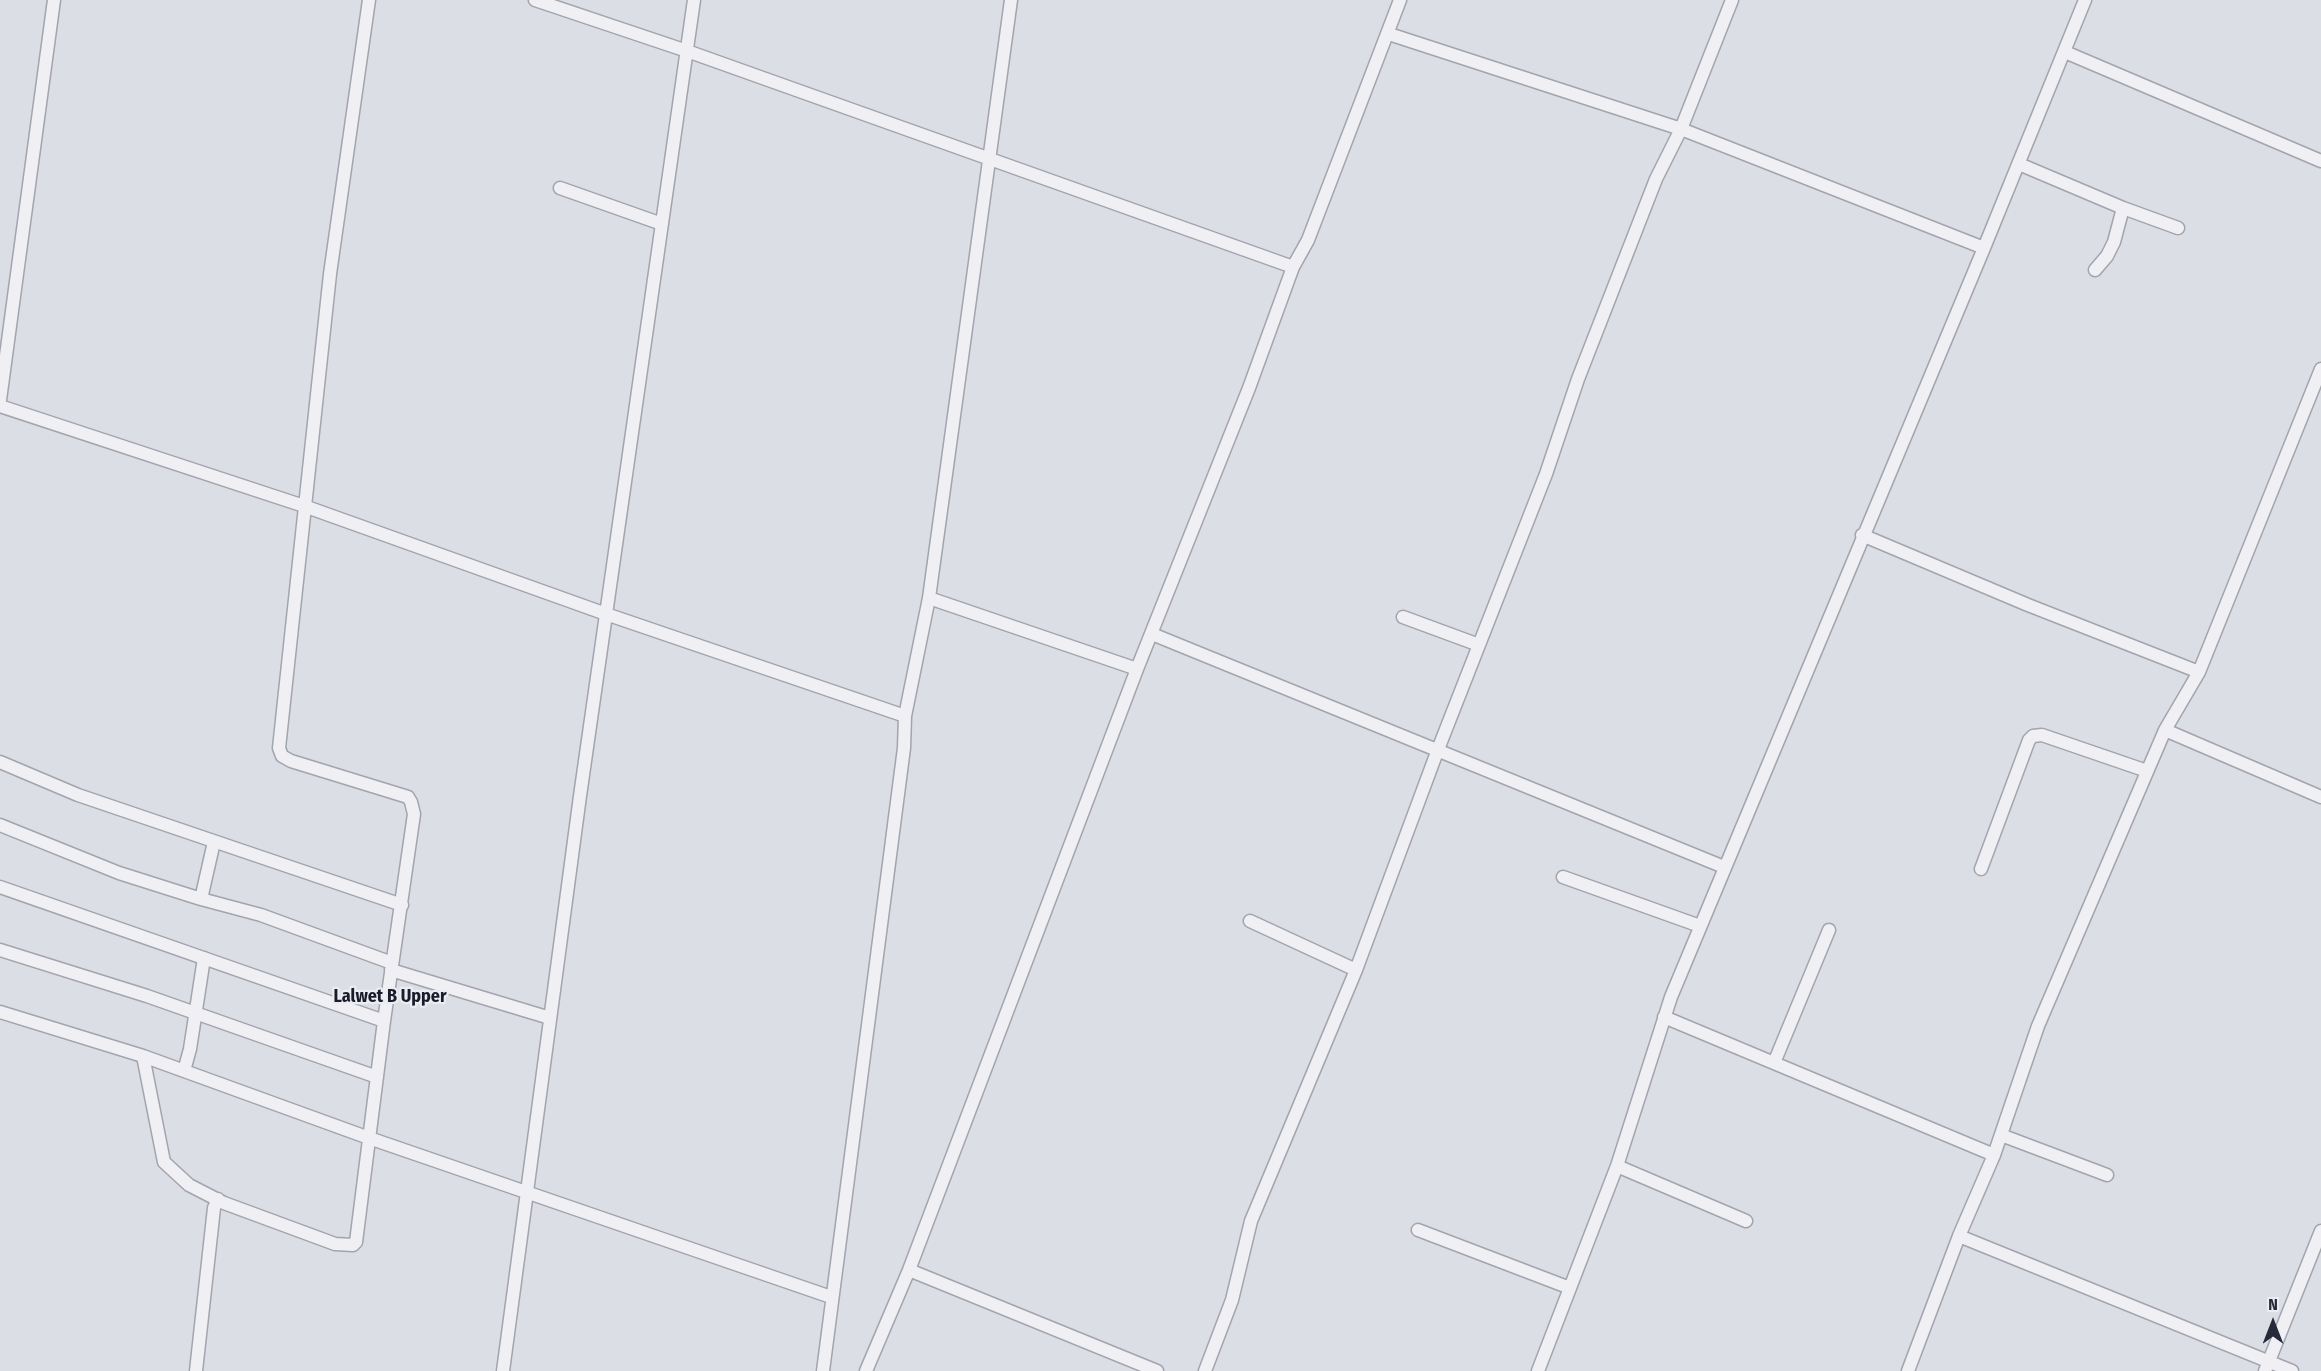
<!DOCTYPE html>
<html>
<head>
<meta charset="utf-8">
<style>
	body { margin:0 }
	#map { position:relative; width:2321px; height:1371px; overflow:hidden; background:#dcdee5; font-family:"Fira Sans Condensed",sans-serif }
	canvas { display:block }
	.north { position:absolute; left:2243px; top:1293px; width:60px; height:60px; -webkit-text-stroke:4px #ebedf3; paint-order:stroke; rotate:0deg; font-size:16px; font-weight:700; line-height:24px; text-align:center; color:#272a3a }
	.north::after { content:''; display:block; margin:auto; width:21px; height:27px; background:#272a3a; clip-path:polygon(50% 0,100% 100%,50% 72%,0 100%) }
</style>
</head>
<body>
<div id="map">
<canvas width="2321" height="1371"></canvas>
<div class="north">N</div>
</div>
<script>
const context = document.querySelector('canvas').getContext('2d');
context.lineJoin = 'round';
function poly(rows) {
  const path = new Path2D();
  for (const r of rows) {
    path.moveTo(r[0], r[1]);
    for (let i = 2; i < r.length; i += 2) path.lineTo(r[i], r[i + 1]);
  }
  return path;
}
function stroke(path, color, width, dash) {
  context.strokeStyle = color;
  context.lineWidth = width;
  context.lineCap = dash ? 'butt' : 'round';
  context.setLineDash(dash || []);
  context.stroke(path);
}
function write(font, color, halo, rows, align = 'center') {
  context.font = font + ' "Fira Sans Condensed",sans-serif';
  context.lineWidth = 4.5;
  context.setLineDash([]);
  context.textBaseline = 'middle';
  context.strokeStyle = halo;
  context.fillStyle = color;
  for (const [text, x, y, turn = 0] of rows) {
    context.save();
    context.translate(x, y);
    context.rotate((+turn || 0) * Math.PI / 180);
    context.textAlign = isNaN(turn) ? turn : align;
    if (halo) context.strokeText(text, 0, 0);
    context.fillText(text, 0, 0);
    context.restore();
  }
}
const minor = poly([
	[535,0,687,51,1293,267],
	[1389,34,1681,129,1984,248],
	[2065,52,2321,161],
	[2019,164,2123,208,2178,228],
	[560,188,662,224],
	[2095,270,2107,256,2114,242,2123,208],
	[0,400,54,0],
	[0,406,304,506,606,614,905,716],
	[1862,535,2028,605,2199,672],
	[929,598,1137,669],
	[1403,617,1479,645],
	[1152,634,1724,867],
	[2165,730,2321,797],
	[0,762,78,795,402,905],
	[0,825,119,873,201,899,261,915,392,963],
	[1981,869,2029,740,2033,736,2042,735,2147,771],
	[1563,877,1700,926],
	[0,887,384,1021],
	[201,899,214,842],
	[1250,921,1356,970],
	[0,950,147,996,377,1077],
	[391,970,550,1018],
	[0,1012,143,1056,369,1138,831,1297],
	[1664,1017,1994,1155],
	[143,1056,164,1162,189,1185,224,1203,335,1244,353,1245,356,1242,384,1021,414,814,411,802,408,797,291,761,282,756,279,748,330,274,369,0],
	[1774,1063,1829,930],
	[184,1071,190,1049,204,958],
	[2001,1135,2107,1175],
	[1617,1166,1746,1221],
	[1418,1230,1570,1288],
	[1959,1236,2292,1371],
	[909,1270,1157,1371],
	[196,1371,214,1208,218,1199],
	[503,1371,580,796,694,0],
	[823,1371,904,748,905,716,929,598,1011,0],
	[866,1371,909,1270,1137,669,1249,388,1293,267,1308,240,1400,0],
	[1205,1371,1232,1300,1251,1221,1356,970,1437,752,1546,474,1578,379,1656,179,1681,129,1732,0],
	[1538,1371,1617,1166,1671,997,1984,248,2085,0],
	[1908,1371,1959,1236,1994,1155,2038,1026,2165,730,2199,672,2321,369],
	[2265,1371,2321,1231]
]);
stroke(minor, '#a2a4ae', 15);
stroke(minor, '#efeff4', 12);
write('bold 18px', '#1a1c2b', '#ebedf3', [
	["Lalwet B Upper",390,997]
]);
</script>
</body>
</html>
